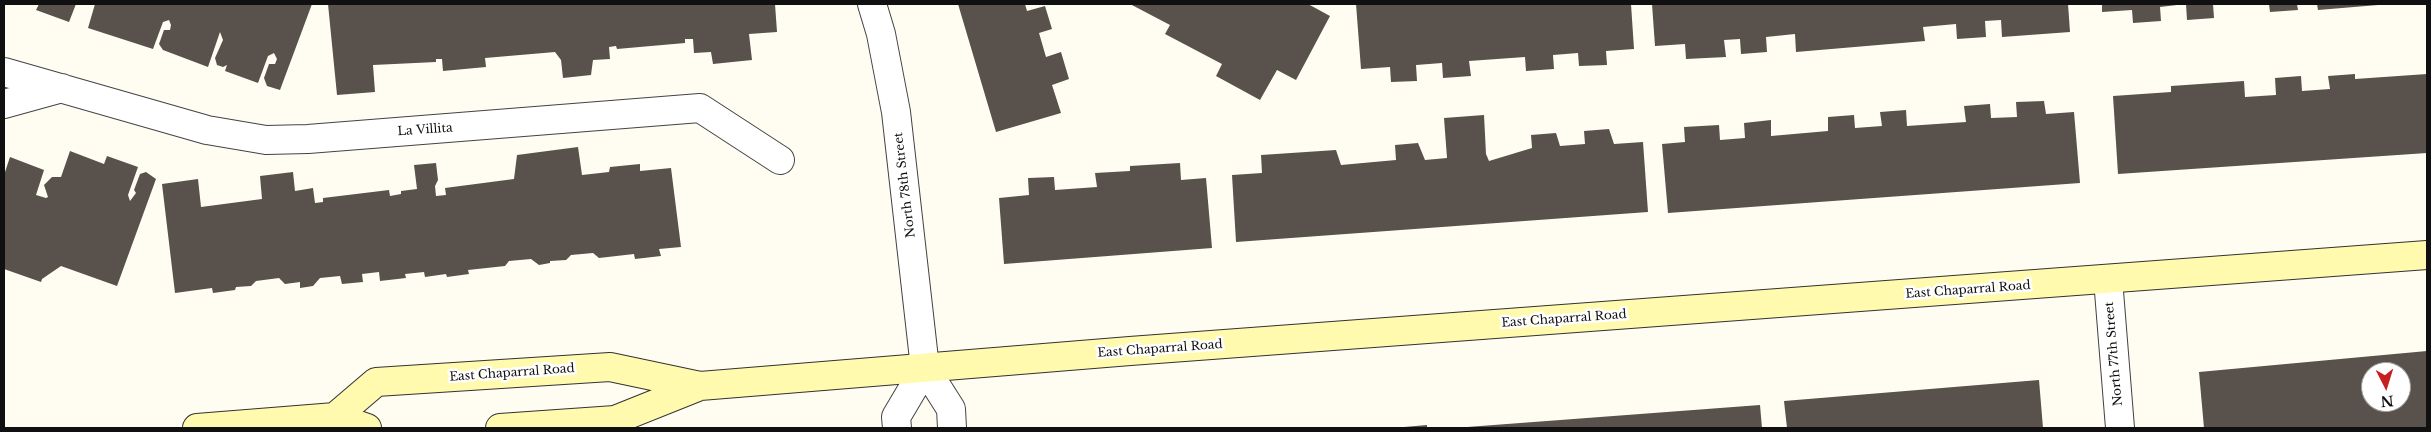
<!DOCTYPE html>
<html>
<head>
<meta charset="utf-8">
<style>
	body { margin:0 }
	#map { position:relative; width:2431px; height:432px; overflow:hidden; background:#fffdf2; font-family:"Libre Baskerville",serif }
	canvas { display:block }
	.frame { position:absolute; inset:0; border:5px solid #101010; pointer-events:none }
	.north { position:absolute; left:2361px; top:362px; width:50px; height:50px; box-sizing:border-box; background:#fff; border:1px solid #9f9f9f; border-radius:50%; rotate:175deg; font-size:14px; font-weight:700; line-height:20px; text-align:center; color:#101010 }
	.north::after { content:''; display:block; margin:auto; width:18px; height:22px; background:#c72020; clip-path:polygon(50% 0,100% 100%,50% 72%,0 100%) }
</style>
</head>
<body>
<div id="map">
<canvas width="2431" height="432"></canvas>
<div class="frame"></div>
<div class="north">N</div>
</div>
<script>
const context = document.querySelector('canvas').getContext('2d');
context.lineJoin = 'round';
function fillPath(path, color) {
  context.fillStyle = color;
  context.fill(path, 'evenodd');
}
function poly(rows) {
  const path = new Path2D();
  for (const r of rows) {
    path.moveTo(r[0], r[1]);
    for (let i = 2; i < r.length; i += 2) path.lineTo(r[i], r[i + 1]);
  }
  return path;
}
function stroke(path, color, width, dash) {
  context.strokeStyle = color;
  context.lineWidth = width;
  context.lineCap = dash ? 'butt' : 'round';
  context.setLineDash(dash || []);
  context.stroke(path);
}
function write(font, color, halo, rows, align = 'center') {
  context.font = font + ' "Libre Baskerville",serif';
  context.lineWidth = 5;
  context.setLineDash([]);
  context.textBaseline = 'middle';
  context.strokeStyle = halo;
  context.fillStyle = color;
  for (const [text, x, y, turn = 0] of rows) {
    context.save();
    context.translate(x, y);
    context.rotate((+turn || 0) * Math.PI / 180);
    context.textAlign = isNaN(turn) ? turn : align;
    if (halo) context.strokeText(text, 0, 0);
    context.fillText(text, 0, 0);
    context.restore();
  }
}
fillPath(poly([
	[39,4,76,4,69,22,36,10],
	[95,4,312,4,280,90,267,86,264,78,269,64,275,64,277,59,274,53,268,56,258,83,225,71,227,65,223,67,217,65,215,58,223,40,220,32,208,67,163,50,159,44,164,30,170,30,171,25,169,20,163,22,153,49,88,28],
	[328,4,775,4,777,32,749,34,752,60,713,64,711,52,694,53,693,39,685,39,685,43,617,49,616,46,609,47,610,59,593,60,591,75,563,78,561,60,555,52,485,58,486,67,443,71,442,59,436,59,436,62,373,65,375,92,337,95],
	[958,4,1025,4,1027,11,1045,6,1052,29,1039,33,1046,57,1061,52,1069,79,1052,85,1061,113,996,132],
	[1130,4,1308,4,1330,16,1296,80,1277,70,1260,100,1216,76,1222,64,1165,34,1170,25],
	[1356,4,1631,4,1634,49,1606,51,1607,65,1579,66,1578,53,1553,55,1554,69,1526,71,1525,57,1469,61,1471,76,1443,78,1442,63,1416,65,1417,81,1391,82,1390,67,1361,69],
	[1652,4,2068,4,2070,32,2002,37,2001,20,1985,21,1986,37,1957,39,1956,24,1923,27,1925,41,1796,52,1795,34,1766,37,1767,52,1741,54,1740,39,1724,40,1726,57,1686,59,1685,44,1655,46],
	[2102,4,2177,4,2177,5,2160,7,2161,21,2133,23,2132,10,2102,12],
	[2186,4,2213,4,2214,18,2187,20],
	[2269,4,2297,4,2298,10,2270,12],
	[2317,4,2378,4,2378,5,2318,10],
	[2355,74,2355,79,2427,74,2427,153,2118,174,2113,96,2171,92,2171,86,2244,81,2245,97,2276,95,2275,78,2301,76,2302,91,2330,89,2328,76],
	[2044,101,2046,114,2074,112,2080,183,1668,213,1662,144,1685,142,1684,127,1719,125,1720,140,1745,138,1744,123,1771,120,1771,136,1828,131,1828,117,1854,115,1855,128,1882,126,1880,112,1906,110,1907,126,1966,122,1964,106,1990,104,1991,118,2017,117,2016,102],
	[1484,115,1486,154,1489,161,1532,148,1531,135,1556,133,1560,146,1585,144,1584,131,1609,129,1614,144,1643,142,1648,212,1236,242,1232,175,1262,173,1261,155,1336,150,1341,165,1396,160,1395,145,1418,143,1425,160,1447,158,1444,118],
	[578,147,582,175,609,172,610,167,640,164,640,171,671,168,681,247,659,249,661,256,635,259,634,254,599,258,593,253,571,255,566,260,550,261,550,263,539,265,531,259,509,261,505,266,468,270,469,274,447,277,446,274,425,277,424,272,405,274,406,278,380,281,379,272,362,274,363,282,342,284,340,276,320,278,313,286,300,288,300,282,285,284,279,278,256,281,251,286,236,287,235,290,213,293,212,288,175,293,162,184,198,179,201,207,262,199,260,176,293,172,295,191,313,188,315,203,323,202,323,198,389,190,390,196,401,194,401,191,417,189,414,165,436,163,438,180,435,186,436,196,446,195,445,188,514,179,517,155],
	[70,151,104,164,107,156,138,167,128,195,130,201,136,193,134,190,140,174,146,172,156,179,117,286,61,266,42,279,41,282,4,269,4,175,10,157,44,170,36,195,46,198,48,197,44,185,52,177,61,177],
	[1180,163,1181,180,1206,178,1212,248,1004,264,999,198,1029,195,1028,178,1054,177,1055,190,1097,187,1095,173,1130,171,1130,166],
	[2427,351,2427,428,2204,428,2199,372],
	[2371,372,2401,372,2401,402,2371,402],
	[2039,380,2043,428,1787,428,1784,401],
	[1760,405,1762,428,1468,428,1467,427],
	[1427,425,1427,428,1404,428,1404,427]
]), '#59514b');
const street = poly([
	[872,4,881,34,896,112,925,368,951,409,952,428],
	[4,72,207,130,266,140,308,139,700,108,780,160],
	[4,104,62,88],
	[2108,279,2120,428],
	[897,428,896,417,925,368]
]);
const secondary = poly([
	[335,417,376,382,610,367,700,386],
	[197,428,335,417,367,428],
	[500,428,615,420,700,386,1130,351,2427,255]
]);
stroke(street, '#434343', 30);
stroke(secondary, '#323232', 30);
stroke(street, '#fff', 28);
stroke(secondary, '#fffaad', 28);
write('12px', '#101010', '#fff', [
	["La Villita",425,130,-4],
	["North 78th Street",905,185,-97],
	["East Chaparral Road",1968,290,-4],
	["East Chaparral Road",1564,319,-4],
	["East Chaparral Road",1160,349,-4],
	["North 77th Street",2114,354,-95],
	["East Chaparral Road",512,373,-4]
]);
</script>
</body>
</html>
